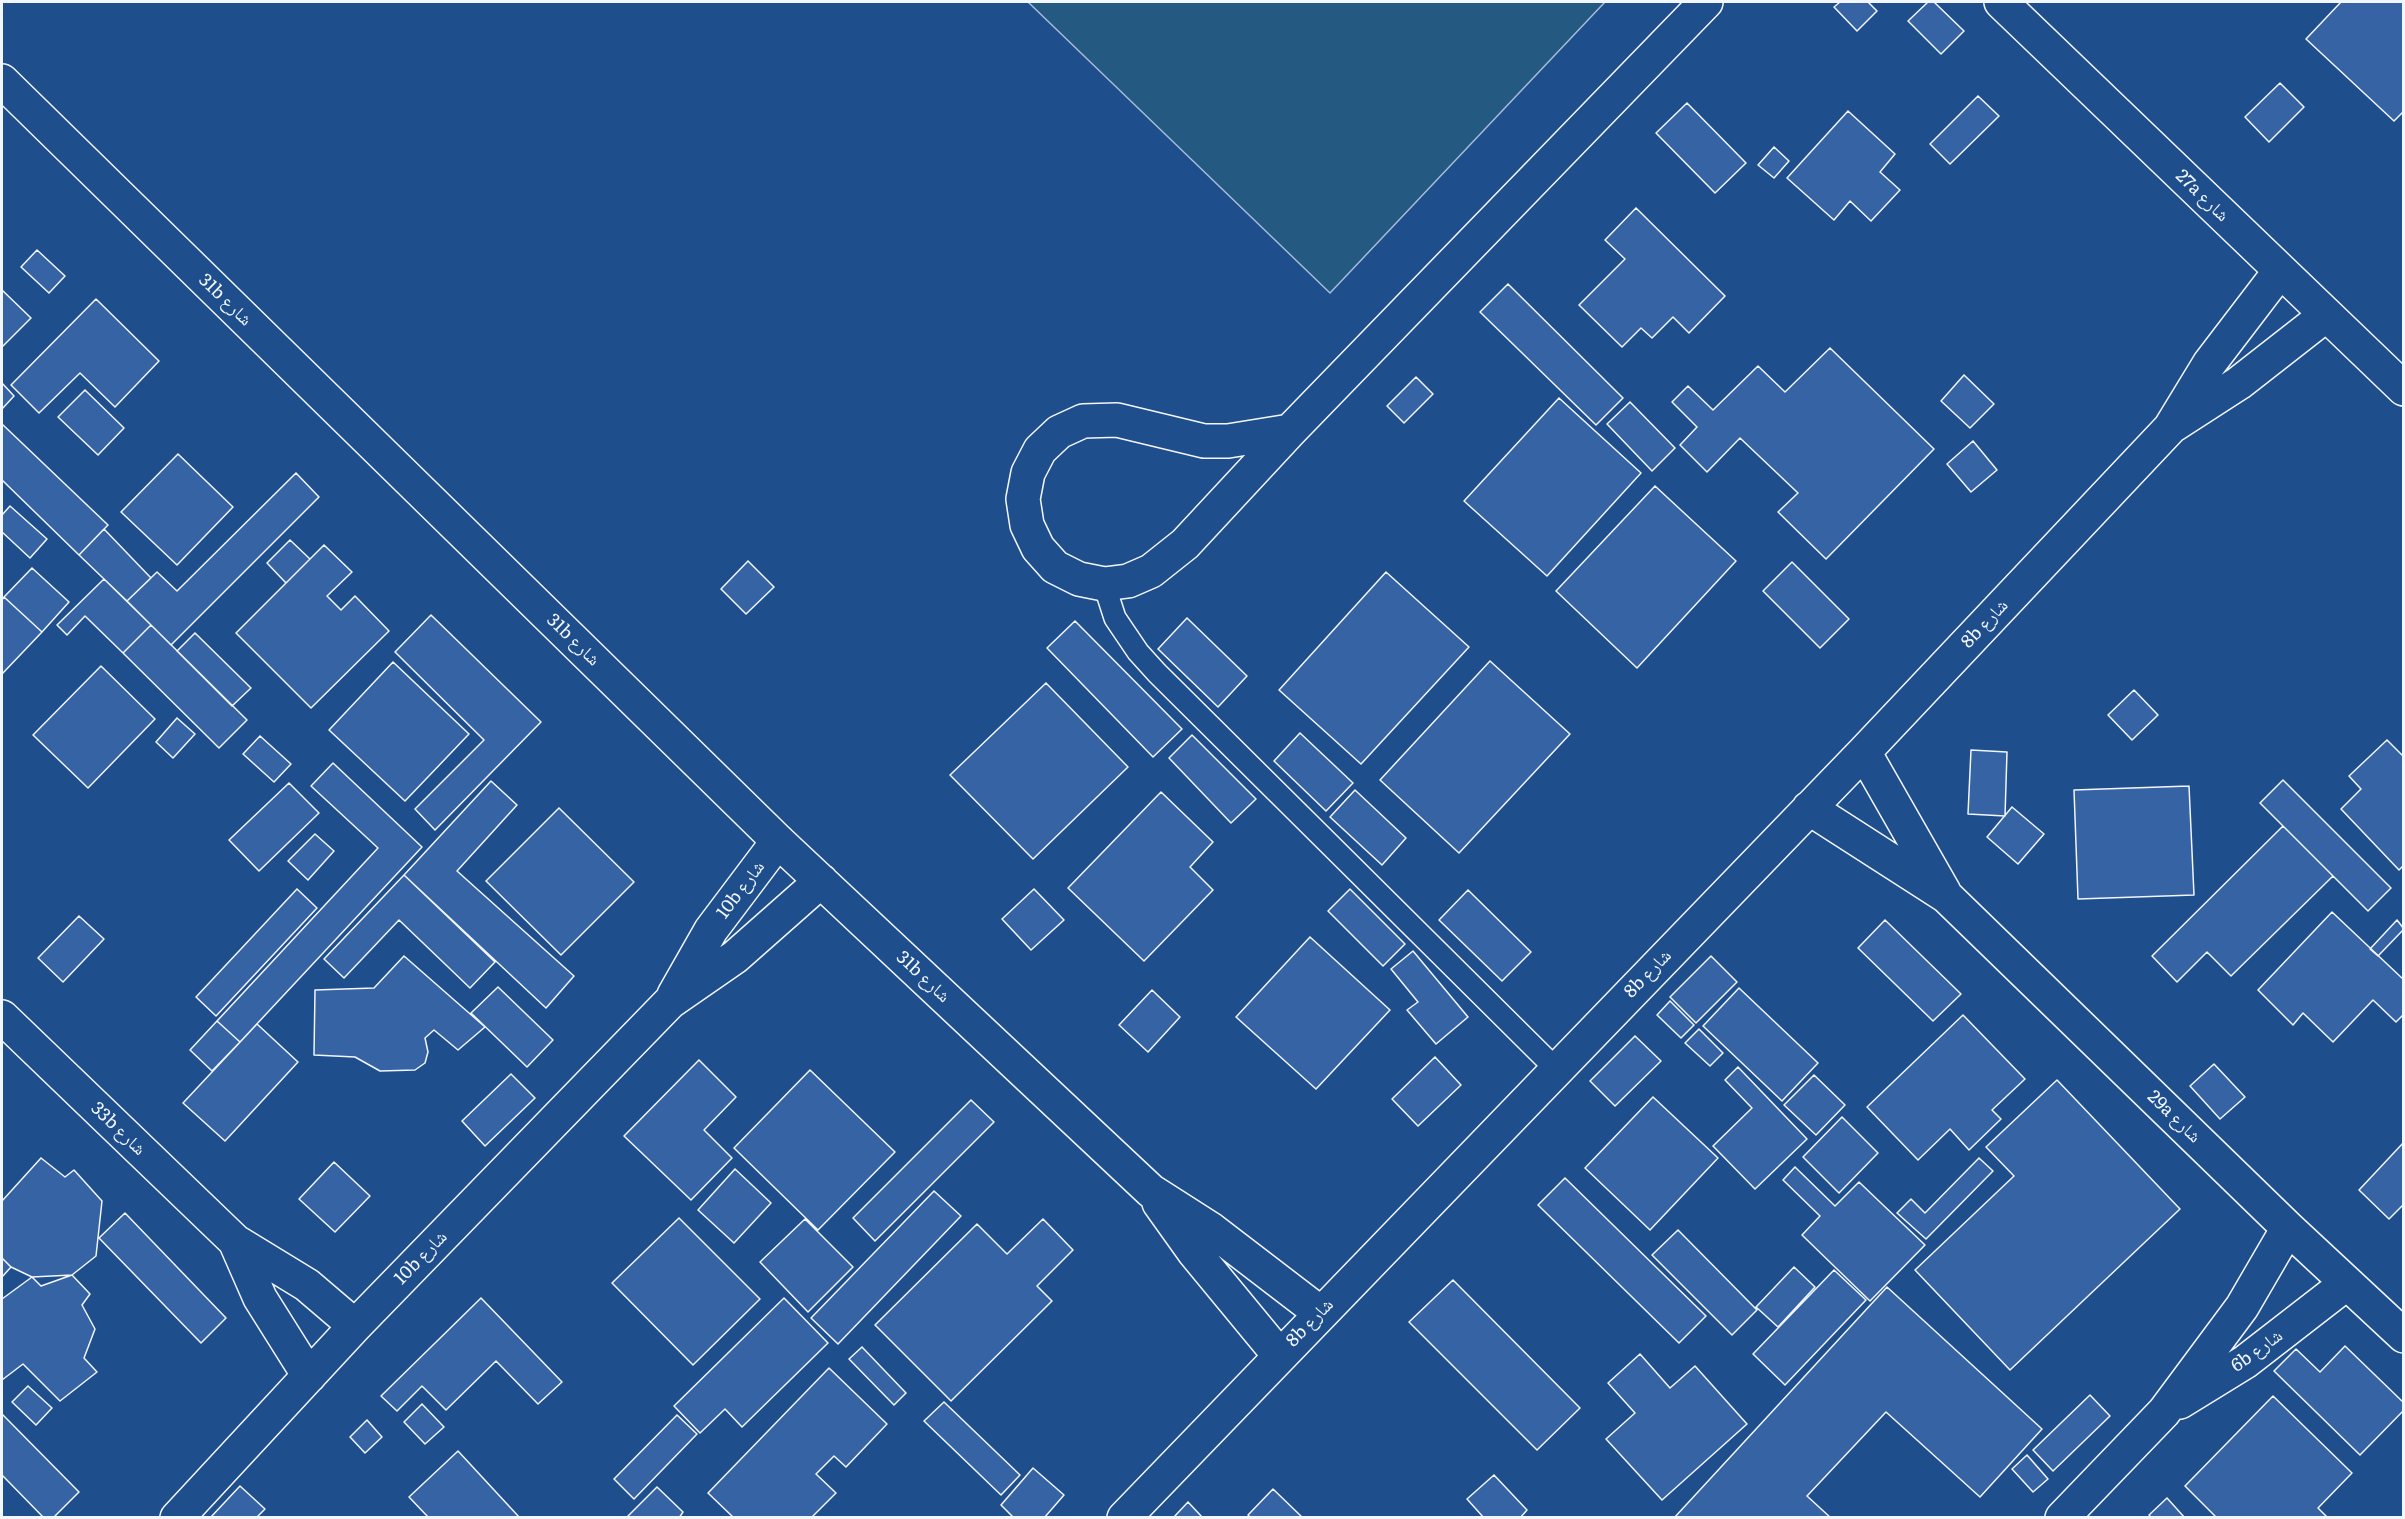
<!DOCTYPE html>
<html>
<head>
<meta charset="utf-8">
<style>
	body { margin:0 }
	#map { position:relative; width:2405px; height:1519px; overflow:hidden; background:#1f4e8c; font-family:Literata,serif }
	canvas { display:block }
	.frame { position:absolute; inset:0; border:3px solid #f2f6ff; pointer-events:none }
</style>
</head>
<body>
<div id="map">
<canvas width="2405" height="1519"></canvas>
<div class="frame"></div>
</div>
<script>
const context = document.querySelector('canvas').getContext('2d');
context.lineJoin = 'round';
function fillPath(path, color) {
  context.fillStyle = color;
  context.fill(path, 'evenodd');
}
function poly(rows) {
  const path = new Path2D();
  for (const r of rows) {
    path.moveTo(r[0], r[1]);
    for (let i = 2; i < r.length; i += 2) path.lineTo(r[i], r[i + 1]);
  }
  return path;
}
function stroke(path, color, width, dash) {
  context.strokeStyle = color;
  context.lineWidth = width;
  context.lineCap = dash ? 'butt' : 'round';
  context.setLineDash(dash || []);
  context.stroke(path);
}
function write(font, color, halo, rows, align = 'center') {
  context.font = font + ' Literata,"Noto Naskh Arabic",serif';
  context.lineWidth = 4.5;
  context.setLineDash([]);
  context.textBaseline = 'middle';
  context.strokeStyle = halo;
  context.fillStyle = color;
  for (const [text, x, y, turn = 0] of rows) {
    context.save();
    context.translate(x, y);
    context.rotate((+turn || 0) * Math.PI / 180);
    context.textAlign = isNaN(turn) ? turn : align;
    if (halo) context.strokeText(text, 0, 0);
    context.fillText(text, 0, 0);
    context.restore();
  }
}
const green = poly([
	[1028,2,1605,2,1330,293,1028,2]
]);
fillPath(green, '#245a82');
stroke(green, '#a8bbd7', 1.5);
const building = poly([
	[1840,2,1868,2,1877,11,1857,31,1834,7,1840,2],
	[1928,2,1934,2,1964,31,1941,54,1908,21,1928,2],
	[2341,2,2404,2,2404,111,2394,121,2306,39,2341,2],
	[2280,83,2304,107,2269,142,2245,117,2280,83],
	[1978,96,1999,116,1950,164,1930,144,1978,96],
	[1687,103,1746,163,1715,193,1656,133,1687,103],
	[1848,111,1895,154,1880,172,1900,190,1871,221,1850,201,1834,220,1787,178,1848,111],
	[1774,147,1789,161,1774,178,1758,165,1774,147],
	[1636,208,1725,296,1689,333,1673,317,1652,338,1641,328,1622,347,1579,305,1625,259,1605,240,1636,208],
	[37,250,65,276,49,293,21,267,37,250],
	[1508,284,1623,398,1596,425,1480,312,1508,284],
	[2,290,31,318,2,347,2,290],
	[96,299,159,361,115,407,80,373,39,413,11,385,96,299],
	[1830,348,1934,449,1826,559,1778,512,1798,493,1740,438,1707,472,1680,445,1697,427,1672,402,1688,386,1713,410,1758,366,1785,392,1830,348],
	[1964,375,1994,404,1970,428,1941,401,1964,375],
	[1416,377,1433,394,1404,423,1387,406,1416,377],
	[2,383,14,396,2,409,2,383],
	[85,390,124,428,98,455,58,417,85,390],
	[1559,398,1641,473,1547,576,1464,501,1559,398],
	[1630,402,1675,448,1652,471,1607,424,1630,402],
	[2,424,108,525,79,555,2,480,2,424],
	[1973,441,1997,470,1971,492,1947,464,1973,441],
	[178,454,233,507,177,565,121,512,178,454],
	[296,473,319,497,171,645,127,601,157,572,177,591,296,473],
	[1655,486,1736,561,1637,668,1556,591,1655,486],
	[10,506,47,539,30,558,2,532,2,515,10,506],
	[104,529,151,578,127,601,79,555,104,529],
	[290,540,310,559,286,583,267,563,290,540],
	[324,545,352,572,327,596,341,610,355,596,389,631,311,708,236,633,324,545],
	[748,561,774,587,746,614,721,589,748,561],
	[1792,562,1849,619,1820,648,1763,591,1792,562],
	[32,568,69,602,42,632,4,597,32,568],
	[1386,572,1469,647,1361,764,1279,690,1386,572],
	[104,579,151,625,123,653,85,616,67,635,57,625,104,579],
	[4,597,42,632,2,674,2,600,4,597],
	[431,615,541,722,435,830,415,809,484,740,395,652,431,615],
	[1187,618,1247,676,1218,707,1158,649,1187,618],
	[1075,621,1182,729,1153,757,1047,648,1075,621],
	[151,625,247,720,219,748,123,653,151,625],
	[195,633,251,688,232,706,177,651,195,633],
	[1490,661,1570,734,1459,853,1380,780,1490,661],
	[393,662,469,734,405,801,329,730,393,662],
	[101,666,155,719,88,788,33,735,101,666],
	[1046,683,1128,767,1033,859,950,775,1046,683],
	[2134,690,2158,715,2132,740,2108,715,2134,690],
	[177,718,195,734,173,758,156,742,177,718],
	[1300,733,1353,783,1326,811,1274,761,1300,733],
	[1192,735,1256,799,1231,823,1169,758,1192,735],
	[260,736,291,764,274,782,243,754,260,736],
	[2387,740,2404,757,2404,865,2399,870,2341,809,2361,789,2349,776,2387,740],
	[1971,750,2007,752,2005,816,1968,814,1971,750],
	[333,763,422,847,240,1042,217,1021,378,848,311,786,333,763],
	[2283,780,2391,888,2368,911,2260,803,2283,780],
	[491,781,517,805,457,871,574,976,546,1008,404,875,491,781],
	[289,783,319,813,259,871,229,840,289,783],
	[2189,786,2194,895,2078,899,2074,790,2189,786],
	[1355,790,1406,838,1382,865,1330,817,1355,790],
	[1161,792,1213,842,1190,867,1213,890,1144,961,1068,888,1161,792],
	[2012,807,2044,834,2018,864,1987,837,2012,807],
	[559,808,634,882,561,955,486,881,559,808],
	[2283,826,2333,876,2231,976,2207,952,2177,982,2152,956,2283,826],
	[315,834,334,851,308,880,288,861,315,834],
	[404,875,495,962,470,988,399,920,344,978,324,959,404,875],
	[297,889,317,908,216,1016,196,997,297,889],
	[1034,889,1064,920,1031,950,1002,919,1034,889],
	[1350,889,1405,944,1383,966,1328,911,1350,889],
	[1468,890,1531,952,1502,981,1439,920,1468,890],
	[2332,912,2404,980,2404,1014,2396,1022,2373,1000,2333,1042,2303,1013,2293,1025,2258,990,2332,912],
	[79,916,104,939,63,982,38,958,79,916],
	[1885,920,1961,994,1933,1021,1858,948,1885,920],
	[2397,920,2404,929,2378,956,2370,949,2397,920],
	[1310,937,1390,1010,1316,1089,1236,1017,1310,937],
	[1413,951,1468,1017,1436,1044,1407,1010,1418,1002,1391,969,1413,951],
	[404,956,485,1027,458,1050,434,1030,425,1038,428,1052,425,1063,415,1070,380,1071,355,1057,314,1055,315,990,374,988,404,956],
	[1711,956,1737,982,1696,1023,1670,997,1711,956],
	[498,987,553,1040,527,1067,471,1013,498,987],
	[1739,988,1818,1063,1782,1101,1703,1026,1739,988],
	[1152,990,1180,1017,1148,1052,1119,1025,1152,990],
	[1670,1001,1694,1025,1681,1038,1657,1015,1670,1001],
	[1963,1015,2025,1079,1992,1110,2001,1119,1969,1150,1950,1129,1918,1160,1867,1107,1963,1015],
	[217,1021,240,1042,212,1071,190,1050,217,1021],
	[257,1024,298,1062,225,1141,183,1103,257,1024],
	[1699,1029,1723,1053,1710,1066,1685,1043,1699,1029],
	[1635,1036,1661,1061,1615,1106,1590,1081,1635,1036],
	[1435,1057,1461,1085,1418,1126,1392,1099,1435,1057],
	[699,1060,736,1097,704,1130,732,1158,691,1200,624,1136,699,1060],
	[2214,1064,2245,1097,2220,1119,2190,1086,2214,1064],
	[1738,1067,1807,1139,1755,1189,1713,1146,1752,1108,1725,1080,1738,1067],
	[810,1070,895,1152,818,1230,734,1148,810,1070],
	[511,1074,535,1098,485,1146,462,1121,511,1074],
	[1814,1075,1845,1105,1816,1135,1784,1105,1814,1075],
	[2057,1080,2180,1209,2010,1370,1915,1270,2014,1176,1986,1147,2057,1080],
	[1653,1097,1718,1158,1650,1230,1585,1168,1653,1097],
	[971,1100,994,1122,875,1241,853,1218,971,1100],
	[1842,1117,1878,1153,1839,1193,1803,1157,1842,1117],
	[2404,1142,2404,1204,2389,1219,2359,1190,2404,1142],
	[41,1158,65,1177,74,1170,102,1201,96,1256,72,1275,32,1277,11,1267,2,1258,2,1201,41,1158],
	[1979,1158,1993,1171,1926,1239,1897,1213,1911,1199,1925,1213,1979,1158],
	[334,1162,370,1196,335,1232,299,1199,334,1162],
	[1795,1167,1835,1206,1859,1182,1925,1245,1870,1301,1802,1235,1820,1216,1783,1180,1795,1167],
	[735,1169,771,1203,734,1243,698,1210,735,1169],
	[1565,1178,1706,1316,1679,1343,1538,1205,1565,1178],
	[934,1191,961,1216,838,1344,811,1318,934,1191],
	[125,1213,226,1318,201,1343,99,1238,125,1213],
	[679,1218,760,1299,693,1365,612,1283,679,1218],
	[805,1219,853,1267,808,1312,760,1262,805,1219],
	[1043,1219,1073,1250,1037,1286,1052,1301,951,1401,875,1325,977,1224,1007,1254,1043,1219],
	[1678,1230,1757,1310,1732,1335,1652,1255,1678,1230],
	[2,1258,11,1267,2,1277,2,1258],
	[1794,1267,1815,1287,1778,1327,1756,1307,1794,1267],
	[1834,1270,1866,1300,1785,1385,1753,1354,1834,1270],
	[72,1275,90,1294,82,1305,95,1329,84,1358,97,1372,60,1401,23,1364,2,1380,2,1299,32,1277,41,1286,72,1275],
	[1453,1280,1580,1408,1537,1450,1409,1322,1453,1280],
	[1887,1287,2042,1429,1980,1497,1886,1412,1807,1496,1831,1518,1674,1518,1887,1287],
	[481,1298,562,1382,538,1404,496,1361,446,1410,422,1386,397,1411,381,1396,481,1298],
	[784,1298,828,1343,742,1427,725,1409,700,1433,674,1406,784,1298],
	[2345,1346,2404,1403,2404,1410,2360,1455,2274,1371,2296,1349,2320,1372,2345,1346],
	[862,1347,906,1393,894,1405,849,1359,862,1347],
	[1640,1354,1670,1388,1695,1366,1747,1424,1662,1500,1606,1439,1635,1413,1608,1383,1640,1354],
	[829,1368,887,1424,846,1467,834,1456,816,1474,836,1493,811,1518,734,1518,708,1493,829,1368],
	[28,1386,52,1408,36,1425,12,1402,28,1386],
	[2090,1395,2110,1416,2053,1471,2033,1450,2090,1395],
	[2273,1396,2352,1473,2318,1508,2328,1518,2217,1518,2185,1486,2273,1396],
	[944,1402,1020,1475,1001,1495,924,1421,944,1402],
	[422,1404,444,1427,425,1444,404,1422,422,1404],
	[2,1414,79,1492,53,1518,44,1518,2,1475,2,1414],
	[677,1415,697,1434,634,1499,614,1479,677,1415],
	[367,1420,382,1437,365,1453,350,1437,367,1420],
	[458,1451,520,1518,429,1518,409,1497,458,1451],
	[2027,1455,2048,1479,2033,1492,2012,1469,2027,1455],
	[1033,1468,1064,1495,1044,1518,1014,1518,1001,1505,1033,1468],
	[1494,1475,1527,1510,1520,1518,1484,1518,1467,1499,1494,1475],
	[240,1486,265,1509,256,1518,210,1518,240,1486],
	[657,1487,683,1512,679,1518,626,1518,657,1487],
	[1273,1489,1303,1518,1251,1518,1248,1515,1273,1489],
	[2167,1498,2185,1518,2152,1518,2149,1515,2167,1498],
	[1188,1502,1203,1518,1173,1518,1188,1502]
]);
fillPath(building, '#3563a3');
stroke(building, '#f2f6ff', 1.5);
const lane = poly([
	[1104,584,1115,618,1138,652,1157,673,1556,1069]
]);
const street = poly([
	[2001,2,2404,389],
	[2,81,778,841,1151,1191,1212,1230,1319,1312],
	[2174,425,2239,383,2326,315],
	[1290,431,1228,441,1204,441,1117,420,1083,421,1059,432,1040,450,1028,473,1023,499,1027,525,1038,548,1055,567,1079,579,1104,584,1128,581,1151,571,1185,544,1290,431,1706,2],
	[1864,752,1944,892],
	[1809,808,1946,896,2288,1228,2404,1336],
	[674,995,711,930,778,841],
	[2,1017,235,1241,307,1285,355,1326],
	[1159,1203,1194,1252,1279,1355],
	[235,1241,260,1298,309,1376],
	[2180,1402,2245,1362,2347,1283],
	[177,1518,355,1326,670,1002,735,957,821,881],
	[1124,1518,1864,752,2170,428,2209,364,2280,271],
	[2062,1518,2164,1412,2242,1307,2288,1228]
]);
stroke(lane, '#f2f6ff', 24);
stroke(street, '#f2f6ff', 36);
stroke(lane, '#1f4e8c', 21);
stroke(street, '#1f4e8c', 33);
write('18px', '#f2f6ff', '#1f4e8c', [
	["27a شارع",2202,196,44],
	["31b شارع",225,300,44],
	["8b شارع",1985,624,-47],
	["31b شارع",573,640,44],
	["10b شارع",741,890,-53],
	["8b شارع",1648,974,-46],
	["31b شارع",923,977,43],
	["29a شارع",2174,1117,44],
	["33b شارع",118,1129,44],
	["10b شارع",421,1258,-46],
	["8b شارع",1310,1323,-46],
	["6b شارع",2257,1351,-36]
]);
</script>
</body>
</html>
